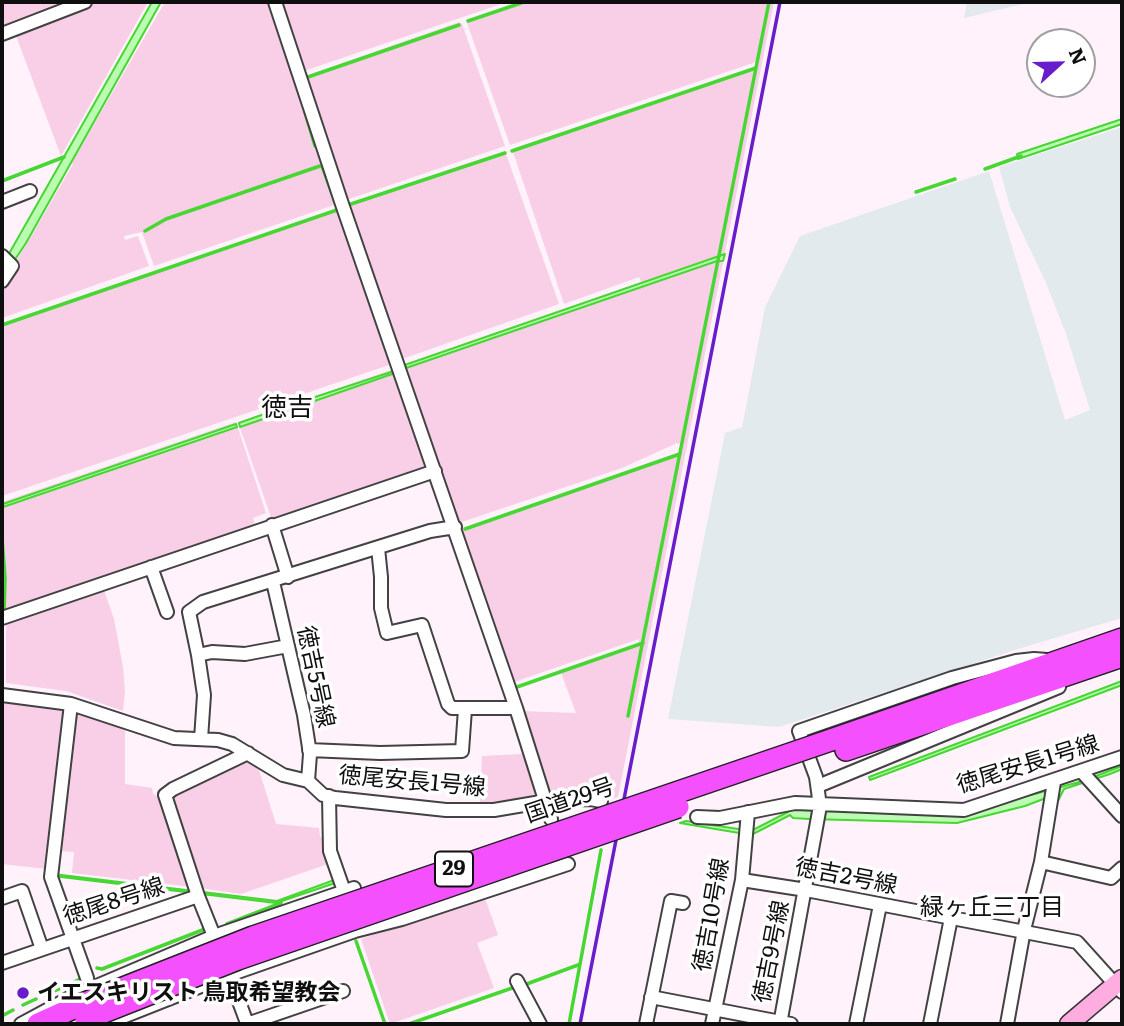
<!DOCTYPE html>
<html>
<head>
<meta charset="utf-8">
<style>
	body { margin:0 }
	#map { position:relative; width:1124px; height:1026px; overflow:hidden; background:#fff2fb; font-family:Literata,serif }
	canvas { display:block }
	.frame { position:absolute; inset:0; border:4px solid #0f0f0f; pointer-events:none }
	.north { position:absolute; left:1026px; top:28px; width:70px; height:70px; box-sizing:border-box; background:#fff; border:2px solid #9f9f9f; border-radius:50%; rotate:68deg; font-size:19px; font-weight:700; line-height:28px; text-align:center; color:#0f0f0f }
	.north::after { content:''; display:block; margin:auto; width:24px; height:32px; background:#681ccb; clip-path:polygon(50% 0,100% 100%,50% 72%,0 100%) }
</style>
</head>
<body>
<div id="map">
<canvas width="1124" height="1026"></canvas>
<div class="frame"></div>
<div class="north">N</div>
</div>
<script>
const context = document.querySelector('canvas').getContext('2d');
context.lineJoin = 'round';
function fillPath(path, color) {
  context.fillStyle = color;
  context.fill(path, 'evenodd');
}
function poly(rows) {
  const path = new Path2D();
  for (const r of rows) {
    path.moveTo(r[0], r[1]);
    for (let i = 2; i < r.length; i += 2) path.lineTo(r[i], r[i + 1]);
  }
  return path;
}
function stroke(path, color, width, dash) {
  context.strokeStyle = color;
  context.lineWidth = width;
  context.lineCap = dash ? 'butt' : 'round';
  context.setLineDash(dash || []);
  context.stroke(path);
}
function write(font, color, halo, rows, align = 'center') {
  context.font = font + ' Literata,"Noto Sans JP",serif';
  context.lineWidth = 7;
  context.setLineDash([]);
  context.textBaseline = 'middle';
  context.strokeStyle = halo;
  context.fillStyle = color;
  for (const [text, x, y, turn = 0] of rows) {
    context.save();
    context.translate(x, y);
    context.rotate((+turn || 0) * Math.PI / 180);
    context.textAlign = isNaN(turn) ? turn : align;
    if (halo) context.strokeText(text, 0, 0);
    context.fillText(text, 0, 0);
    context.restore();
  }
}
fillPath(poly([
	[967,2,1032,2,964,18],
	[1122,127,1122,618,1018,649,779,727,668,719,725,433,742,427,765,307,800,236,989,171,1065,420,1090,410,1066,334,1046,283,1010,207,999,167]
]), '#e3eaee');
fillPath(poly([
	[2,2,77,2,2,32],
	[93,2,148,2,61,156,15,33],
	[165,2,272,2,336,201,334,205,154,266,142,232,124,236,125,240,138,236,149,266,2,318,2,283,31,237,73,164,72,162],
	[278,2,507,2,301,72],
	[520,2,774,2,618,797,611,799,585,794,549,794,520,711,576,713,560,670,639,643,639,639,511,683,458,530,679,452,681,444,677,443,622,468,456,524,403,370,406,369,404,364,641,282,639,277,564,304,512,149,754,67,756,62,510,145,467,23,469,19],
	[459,22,462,24,505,146,346,200,303,77],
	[505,151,559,304,402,359,348,207,350,203],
	[338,208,395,363,2,496,2,324],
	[397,368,431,469,273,523,238,422],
	[236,422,266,513,253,518,256,529,3,615,2,502],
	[104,590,114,619,123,667,125,692,123,711,66,691,6,683,6,625],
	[2,703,39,703,64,709,47,869,2,864],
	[73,712,125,730,125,784,152,788,153,794,162,798,192,887,72,873,74,852,58,851],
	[522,754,537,794,536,796,482,805,480,804,482,756],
	[248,758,257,764,276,824,319,828,320,837,326,837,331,863,241,894,200,888,172,799,174,795],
	[478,898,486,901,498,935,477,943,494,988,390,1024,361,939]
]), '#f8cfe7');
const water = poly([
	[152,2,161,2,26,243,2,279,2,266,152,2],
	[1122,119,1122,124,1018,159,1017,154,1122,119],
	[725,254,723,261,717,261,406,368,405,365,725,254],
	[394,371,395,373,240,427,239,423,270,412,394,371],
	[236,424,237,427,3,507,3,504,236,424],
	[1122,681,1122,685,870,780,869,777,1122,681],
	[1122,766,1122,769,1110,774,1064,789,1058,801,1046,798,1025,806,957,823,809,819,793,818,790,815,751,835,680,823,686,821,751,831,788,812,788,809,956,815,1083,781,1122,766],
	[53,874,277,901,337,879,338,882,276,903,53,876,53,874]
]);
fillPath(water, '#bcfbb2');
stroke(water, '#46d733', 2);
stroke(poly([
	[468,21,524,2],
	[305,78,459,25],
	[305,112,315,146],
	[512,151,756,68],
	[322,166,335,202],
	[985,169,1021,156],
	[2,181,64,157],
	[916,192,955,179],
	[351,204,505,153],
	[145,231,166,219,320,166],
	[2,325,337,210],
	[465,529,680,454],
	[2,538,5,578,4,614],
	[514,688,643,643],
	[628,716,769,2],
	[227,924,281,903],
	[356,941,385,1024],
	[97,968,102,969,205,929],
	[70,984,82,978],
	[524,985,578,965],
	[45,995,59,989],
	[23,1005,36,999],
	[2,1016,13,1010],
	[409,1024,515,987],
	[569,1024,601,850]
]), '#46d733', 3.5);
const street = poly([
	[275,2,342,204,516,708],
	[2,34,85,2],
	[2,202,30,191],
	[2,256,12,266,2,281],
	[272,525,288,577],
	[378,548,381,577,381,608,387,633,422,625,448,704,452,708,516,708,551,819],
	[151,567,167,612],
	[273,582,304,715,310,754,308,781],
	[2,618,435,471],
	[198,655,189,612,203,602,430,531,455,527],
	[2,695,71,704,174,738,218,740,232,744,283,775,308,781,323,795,335,798,446,810,494,810,547,801,590,799,601,801],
	[71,704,51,877,87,978],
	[201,739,204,695,198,655,212,652,245,654,288,646],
	[309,750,380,753,462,751,465,709],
	[1082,772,1122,816],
	[818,786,1059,687],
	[329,796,330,851,344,891],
	[697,817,720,818,795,803,964,810,1122,757],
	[1041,862,1111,878,1122,868],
	[742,880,806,890,1077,942,1122,992],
	[198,896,165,795,173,789,248,753],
	[2,898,22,891,42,949],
	[2,963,198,896,214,936],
	[229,975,247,1023],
	[517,981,540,1024],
	[651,997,791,1024],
	[21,1024,73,996,214,936,354,888],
	[105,1024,229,975,355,931,402,919,568,864],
	[247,1024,343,991],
	[646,1024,671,901,683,903],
	[712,1024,742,880,748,812],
	[780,1024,820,806,816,777,799,731,952,678,1016,661,1034,659,1047,660],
	[856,1024,880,905],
	[930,1024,951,918],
	[1007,1024,1024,930,1041,862,1054,782]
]);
const secondary = poly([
	[1069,1024,1122,979]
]);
const highway = poly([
	[831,740,1122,639],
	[846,750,1122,656],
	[38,1024,80,1005]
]);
stroke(street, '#424242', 16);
stroke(secondary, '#313131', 21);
stroke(highway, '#202020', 24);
stroke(street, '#fff', 12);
stroke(secondary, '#ffade0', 18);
stroke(highway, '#f450fe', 21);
stroke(poly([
	[580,1024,780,2]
]), '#681ccb', 3.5);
const highwayBridge = poly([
	[80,1005,253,937,831,740],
	[86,1019,238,959,678,807]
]);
stroke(highwayBridge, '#202020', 24, []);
stroke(highwayBridge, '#f450fe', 21);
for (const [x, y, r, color] of [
	[23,993,7,"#681ccb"]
]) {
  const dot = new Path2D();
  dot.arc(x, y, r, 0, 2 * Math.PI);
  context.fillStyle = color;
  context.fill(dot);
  stroke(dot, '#fff', 2.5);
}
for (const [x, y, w] of [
	[454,869,38]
]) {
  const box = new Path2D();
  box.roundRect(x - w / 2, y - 17.5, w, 35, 5);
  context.fillStyle = '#fff';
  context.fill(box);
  stroke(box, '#0f0f0f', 2);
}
write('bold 21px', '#0f0f0f', null, [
	["29",454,869]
]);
write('23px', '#0f0f0f', '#fff', [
	["徳吉5号線",315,677,78],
	["徳尾安長1号線",1028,765,-17],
	["徳尾安長1号線",412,782,5],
	["国道29号",570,801,-19],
	["徳吉2号線",846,877,11],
	["徳尾8号線",114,902,-18],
	["徳吉10号線",712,915,-80],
	["徳吉9号線",772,952,-79]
]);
write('bold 23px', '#0f0f0f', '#fff', [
	["イエスキリスト 鳥取希望教会",37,993]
], 'left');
write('24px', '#0f0f0f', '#fff', [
	["緑ヶ丘三丁目",992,908]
]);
write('26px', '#0f0f0f', '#fff', [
	["徳吉",287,408]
]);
</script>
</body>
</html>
